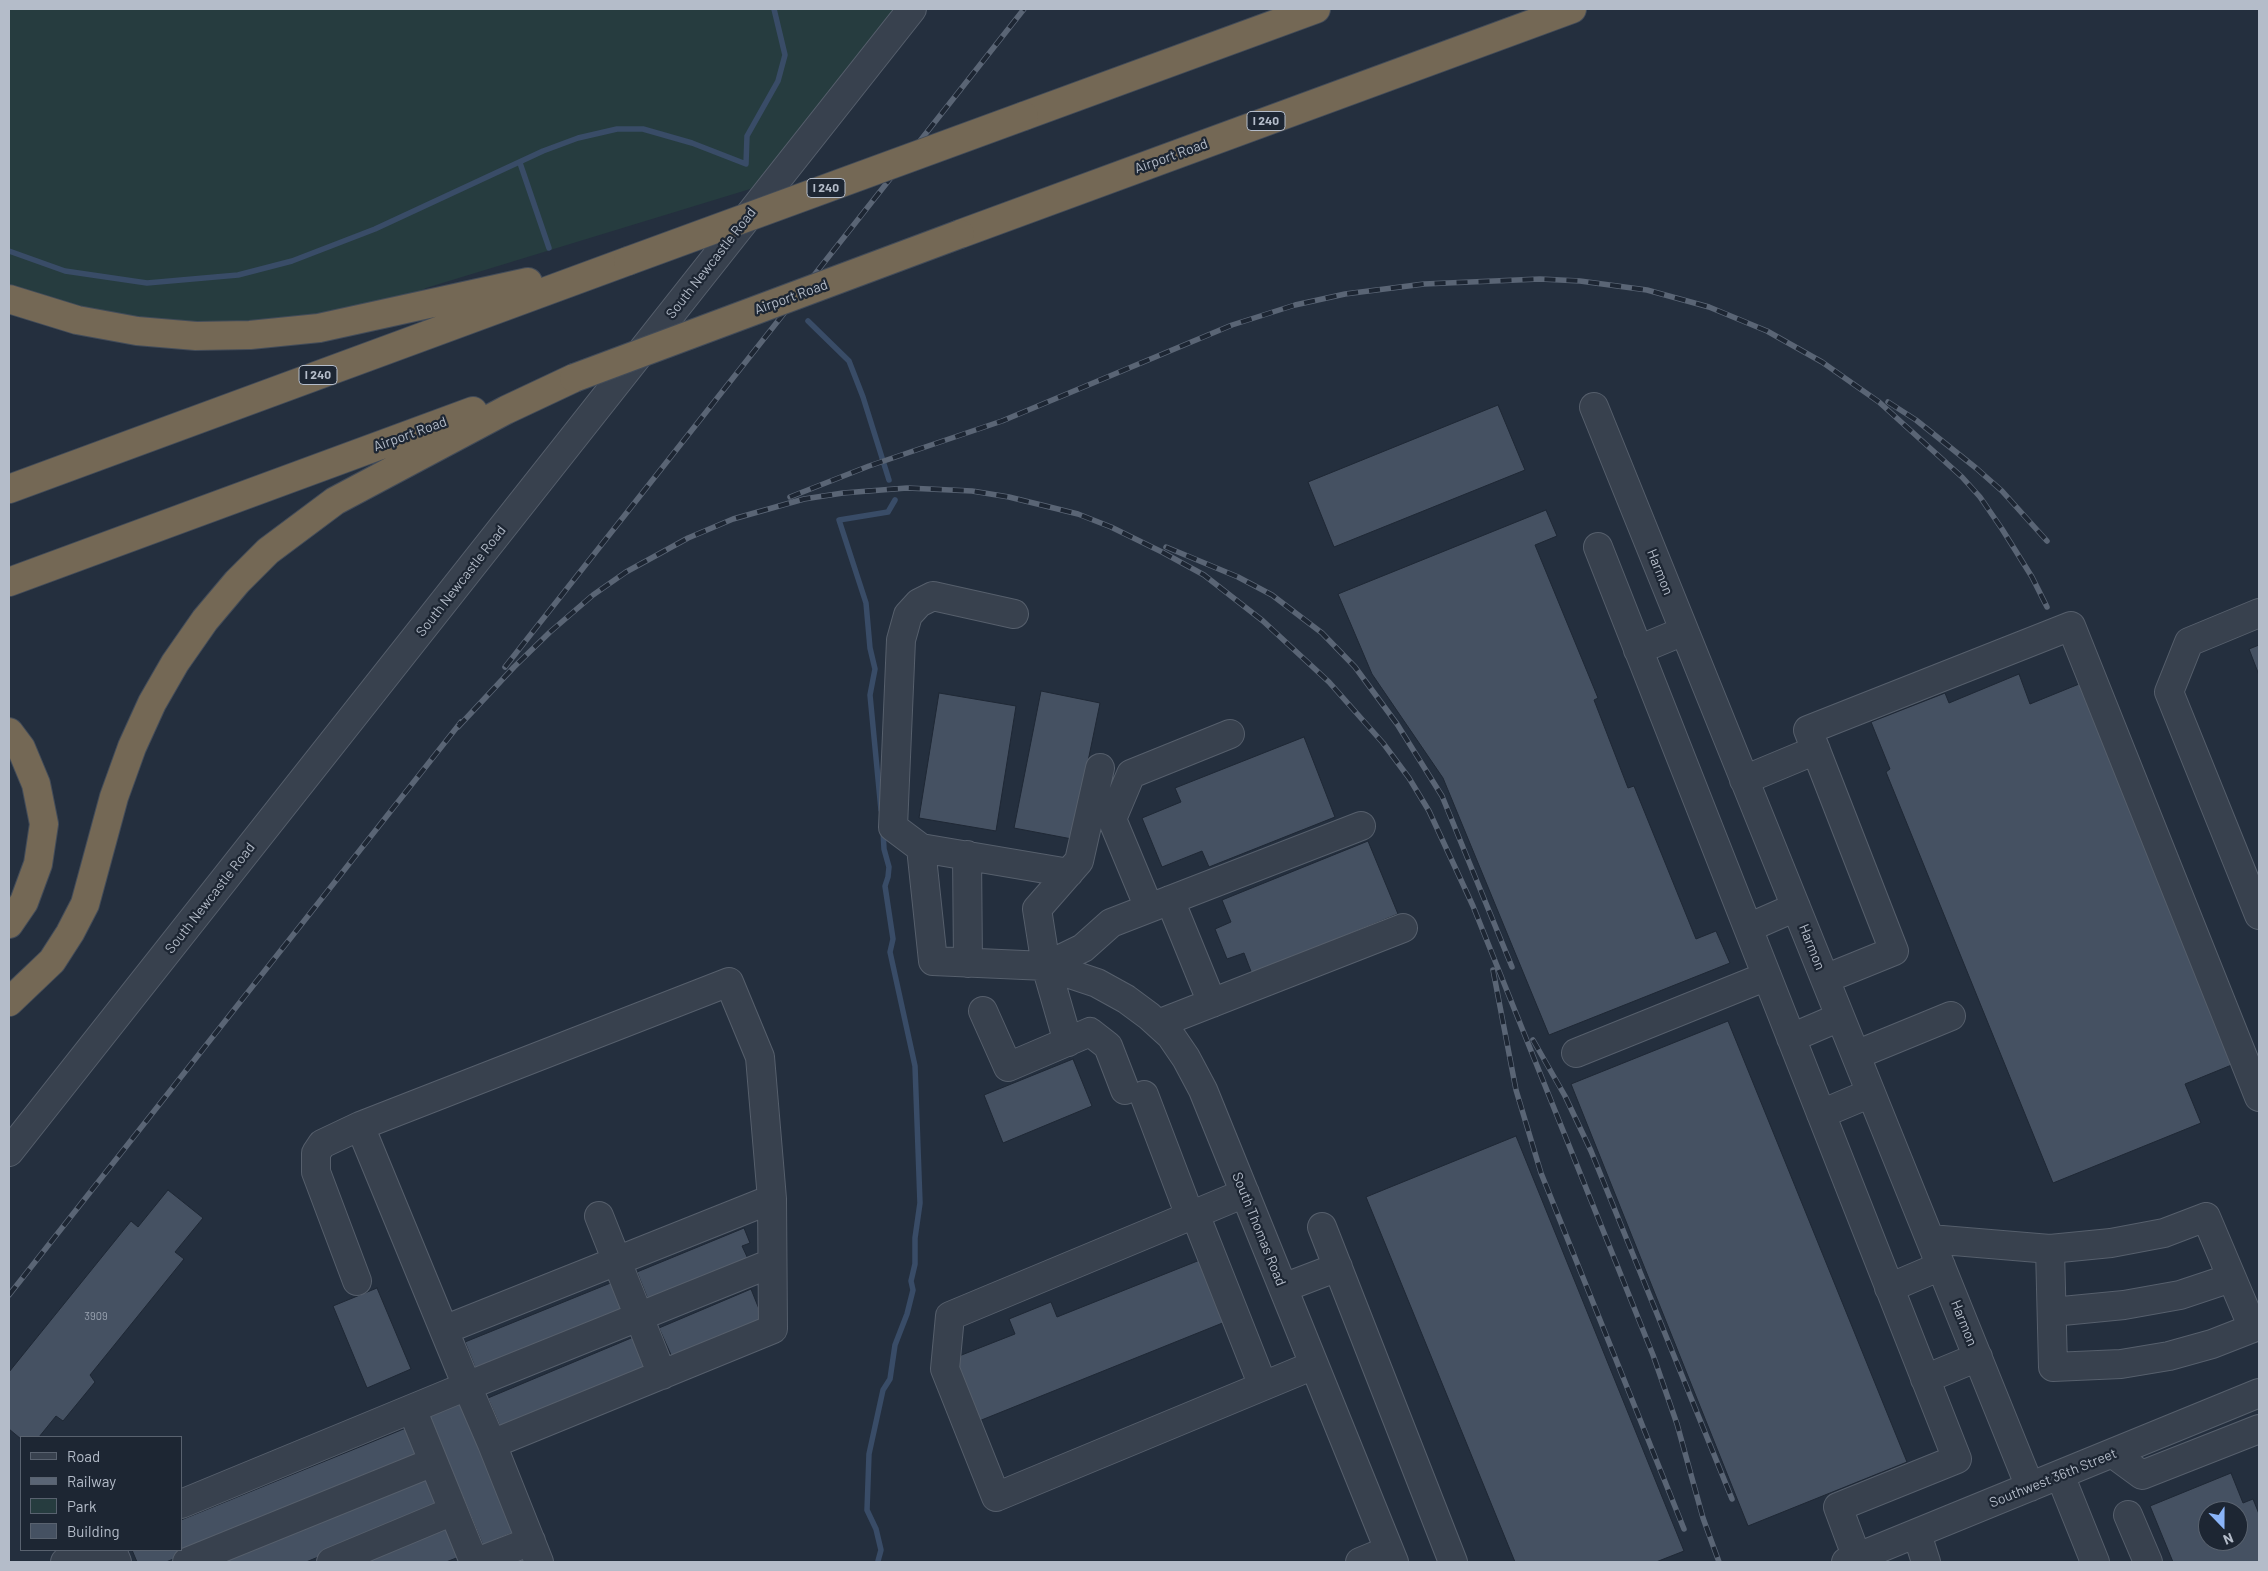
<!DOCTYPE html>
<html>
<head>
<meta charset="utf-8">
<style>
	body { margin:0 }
	#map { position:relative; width:2268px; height:1571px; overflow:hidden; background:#242f3e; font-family:Barlow,sans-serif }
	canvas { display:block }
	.frame { position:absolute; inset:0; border:10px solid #b4bcc9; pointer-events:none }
	.legend { position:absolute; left:20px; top:1436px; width:162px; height:115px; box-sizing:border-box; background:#1d2633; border:1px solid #59626f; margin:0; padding:6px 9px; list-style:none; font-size:15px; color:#b4bcc9 }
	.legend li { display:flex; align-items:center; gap:10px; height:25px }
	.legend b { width:25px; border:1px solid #59626f }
	.north { position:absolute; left:2198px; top:1501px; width:50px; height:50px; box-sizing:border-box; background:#1d2633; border:1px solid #59626f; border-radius:50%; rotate:158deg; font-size:14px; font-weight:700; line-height:20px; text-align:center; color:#b4bcc9 }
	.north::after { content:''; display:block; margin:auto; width:18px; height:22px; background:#8ab4f8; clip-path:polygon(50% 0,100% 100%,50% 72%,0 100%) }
</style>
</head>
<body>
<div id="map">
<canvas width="2268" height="1571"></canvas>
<div class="frame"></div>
<ul class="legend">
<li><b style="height:6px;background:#38414e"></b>Road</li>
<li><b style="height:6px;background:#5a6575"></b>Railway</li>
<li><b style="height:14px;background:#263c3f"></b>Park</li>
<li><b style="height:14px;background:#455162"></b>Building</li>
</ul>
<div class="north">N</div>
</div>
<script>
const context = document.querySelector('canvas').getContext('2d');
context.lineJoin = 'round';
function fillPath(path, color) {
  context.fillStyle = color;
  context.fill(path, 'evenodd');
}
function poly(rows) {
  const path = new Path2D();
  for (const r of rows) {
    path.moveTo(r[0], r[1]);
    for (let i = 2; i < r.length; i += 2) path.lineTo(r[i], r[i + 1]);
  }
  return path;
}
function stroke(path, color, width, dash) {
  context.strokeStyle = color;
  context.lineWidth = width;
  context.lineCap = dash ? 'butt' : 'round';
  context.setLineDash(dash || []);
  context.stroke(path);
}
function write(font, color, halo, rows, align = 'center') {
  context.font = font + ' Barlow,sans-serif';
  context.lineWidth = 4.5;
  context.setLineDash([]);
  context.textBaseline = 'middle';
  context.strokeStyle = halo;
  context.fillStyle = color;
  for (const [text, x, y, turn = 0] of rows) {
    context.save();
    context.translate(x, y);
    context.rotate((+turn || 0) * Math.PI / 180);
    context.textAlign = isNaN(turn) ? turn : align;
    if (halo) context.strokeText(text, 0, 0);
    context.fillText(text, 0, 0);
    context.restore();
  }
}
fillPath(poly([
	[9,9,901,9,760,186,426,288,404,300,252,325,126,319,9,288]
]), '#263c3f');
stroke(poly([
	[520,163,549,248],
	[9,251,65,271,147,283,238,275,292,261,375,229,543,151,578,138,617,129,643,129,692,143,746,164,747,136,778,81,785,55,774,9],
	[808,321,849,361,863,397,889,480],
	[881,810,870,695,875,669,870,648,866,603,839,520,888,512,895,500],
	[878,1561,881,1550,876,1529,867,1510,869,1454,883,1390,890,1379,895,1345,907,1314,913,1290,911,1281,915,1264,915,1238,920,1203,915,1066,890,952,893,939,885,886,888,877,889,867,884,849,883,830]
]), '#394c67', 5.5);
const building = poly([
	[1498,405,1525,470,1334,547,1308,482,1498,405],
	[1546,510,1557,536,1535,545,1598,698,1594,700,1628,788,1634,786,1696,939,1716,931,1730,963,1549,1035,1443,778,1372,674,1338,594,1546,510],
	[2259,645,2259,675,2249,649,2259,645],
	[2019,674,2030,704,2084,682,2239,1062,2185,1084,2201,1123,2053,1183,1886,772,1890,769,1871,722,1945,693,1949,703,2019,674],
	[1041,691,1100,703,1072,839,1014,828,1041,691],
	[939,693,1016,706,996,831,919,818,939,693],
	[1304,737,1335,817,1209,867,1202,851,1162,867,1142,818,1181,802,1175,788,1304,737],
	[1368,841,1398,914,1252,974,1244,953,1227,959,1215,929,1231,922,1222,900,1368,841],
	[1728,1021,1907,1462,1748,1526,1571,1084,1728,1021],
	[1073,1059,1092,1106,1003,1143,984,1095,1073,1059],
	[1516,1136,1684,1551,1656,1562,1515,1562,1366,1197,1516,1136],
	[168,1190,203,1218,175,1252,184,1259,90,1375,95,1382,63,1421,56,1416,39,1437,21,1437,21,1439,9,1429,9,1372,131,1221,138,1227,168,1190],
	[744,1228,750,1243,742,1246,749,1261,649,1302,637,1272,744,1228],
	[1200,1260,1225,1322,979,1421,954,1358,1015,1334,1009,1319,1051,1302,1057,1317,1200,1260],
	[613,1282,625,1312,477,1372,465,1342,613,1282],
	[377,1288,411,1369,367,1388,333,1306,377,1288],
	[751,1289,763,1319,672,1357,659,1328,751,1289],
	[636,1336,648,1367,501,1428,488,1398,636,1336],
	[459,1401,514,1532,483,1545,428,1414,459,1401],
	[406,1428,419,1459,166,1562,137,1562,132,1550,181,1550,181,1520,406,1428],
	[2231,1473,2243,1503,2253,1499,2259,1514,2259,1562,2173,1562,2150,1506,2231,1473],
	[2208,1511,2238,1511,2238,1541,2208,1541,2208,1511],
	[426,1477,439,1508,306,1562,218,1562,426,1477],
	[446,1526,459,1557,446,1562,358,1562,446,1526]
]);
fillPath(building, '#455162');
stroke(building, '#1f2835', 1);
const minor = poly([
	[1594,407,2030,1487],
	[1598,547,1957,1459,1838,1507,1857,1558],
	[2259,613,2189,642,2169,692,2259,915],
	[1638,650,1684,631],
	[1744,780,1816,750],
	[921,848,893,827,901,640,908,615,919,603,933,596,1014,614],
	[967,855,968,963],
	[1069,873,921,848,933,961,1046,966,1083,948,1111,923,1361,826],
	[1170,900,1212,1003],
	[1149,908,1112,819,1131,774,1230,734],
	[1748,928,1796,907],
	[1046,966,1097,983,1126,999,1149,1016,1171,1036,1186,1058,1203,1090,1394,1562],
	[1825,979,1894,951,1808,730,2071,626,2259,1097],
	[983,1011,1008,1067,1090,1032,1108,1046,1125,1090],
	[1158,1024,1403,928],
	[1791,1038,1840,1017],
	[1068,1042,1046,966,1037,909,1079,861,1100,768],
	[1576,1053,1767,976],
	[1856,1055,1951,1016],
	[1144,1095,1190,1216],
	[1821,1114,1871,1093],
	[9,1152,912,9],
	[1245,1193,950,1316,945,1369,996,1497,1314,1365],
	[1195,1214,1263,1386],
	[599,1216,662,1375],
	[2206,1217,2253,1328,2212,1344,2169,1356,2121,1364,2053,1367,2050,1249,2111,1243,2164,1233,2206,1217],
	[1322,1227,1453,1562],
	[1930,1239,2050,1249],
	[357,1281,316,1172,316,1153,322,1144,360,1126],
	[1283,1288,1338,1267],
	[1889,1288,1941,1266],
	[2052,1312,2124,1305,2180,1295,2231,1278],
	[444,1330,772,1199],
	[1925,1379,1978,1357],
	[412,1409,474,1562],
	[492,1444,467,1386,772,1263],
	[2112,1453,2142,1475,2259,1429],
	[2060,1475,2095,1562],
	[181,1504,467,1386,360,1126,729,982,760,1057,772,1199,773,1329,492,1444,539,1562],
	[2128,1515,2148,1562],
	[1917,1534,1926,1562],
	[112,1550,117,1562],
	[65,1562,94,1550],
	[187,1562,433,1462],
	[331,1562,453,1511],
	[477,1562,531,1541],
	[1360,1562,1389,1550],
	[1846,1562,2259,1393]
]);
const highway = poly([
	[1024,116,1316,9],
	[960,234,1572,9],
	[9,299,77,320,137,331,196,336,250,335,319,328,528,282],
	[9,489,628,261],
	[9,582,473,411],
	[9,732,21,748,36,784,44,824,38,864,24,902,9,924],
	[9,1002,52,961,70,933,85,904,114,797,132,747,152,703,175,663,205,620,237,582,268,551,335,501,506,410,574,378]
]);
stroke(minor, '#565f6c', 30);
stroke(highway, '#434c59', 30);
stroke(minor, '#38414e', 28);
stroke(highway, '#746855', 28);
const rail = poly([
	[1888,402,1916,420,1976,468,2002,491,2047,541],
	[790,497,869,466,1002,421,1232,325,1295,305,1345,294,1424,284,1540,279,1580,281,1647,290,1709,307,1767,331,1822,362,1879,402,1962,477,1980,497,2002,529,2032,577,2047,607],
	[1166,547,1238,577,1272,595,1322,633,1355,667,1397,724,1442,796,1512,967],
	[505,667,1024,9],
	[458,727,514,667,550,632,593,595,626,572,688,538,733,519,804,499,843,493,907,488,972,491,1009,497,1078,514,1111,527,1162,552,1204,575,1263,621,1329,682,1383,743,1409,778,1429,811,1473,906,1653,1355,1677,1424,1703,1518,1719,1562],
	[1493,970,1516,1090,1541,1173,1684,1529],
	[1533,1040,1565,1096,1591,1151,1732,1499],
	[9,1295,461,722]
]);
stroke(rail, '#5a6575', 5.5);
stroke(rail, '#1d2633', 4, [11]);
const highwayBridge = poly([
	[628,261,1024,116],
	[574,378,960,234]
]);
stroke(highwayBridge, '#434c59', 30, []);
stroke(highwayBridge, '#746855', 28);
write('11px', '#98a1af', null, [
	["3909",96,1316]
]);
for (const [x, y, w] of [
	[1266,121,38],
	[826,188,38],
	[318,375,38]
]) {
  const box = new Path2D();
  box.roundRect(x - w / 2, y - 9.5, w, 19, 4);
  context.fillStyle = '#1d2633';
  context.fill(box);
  stroke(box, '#b4bcc9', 1);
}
write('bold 12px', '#b4bcc9', null, [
	["I 240",1266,121],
	["I 240",826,188],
	["I 240",318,375]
]);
write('14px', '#b4bcc9', '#1d2633', [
	["Airport Road",1171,156,-20],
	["South Newcastle Road",711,263,-52],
	["Airport Road",791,297,-20],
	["Airport Road",410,434,-20],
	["Harmon",1660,572,68],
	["South Newcastle Road",461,581,-52],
	["South Newcastle Road",210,898,-52],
	["Harmon",1812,947,68],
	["South Thomas Road",1259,1229,68],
	["Harmon",1964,1323,68],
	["Southwest 36th Street",2053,1478,-22]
]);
</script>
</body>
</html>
